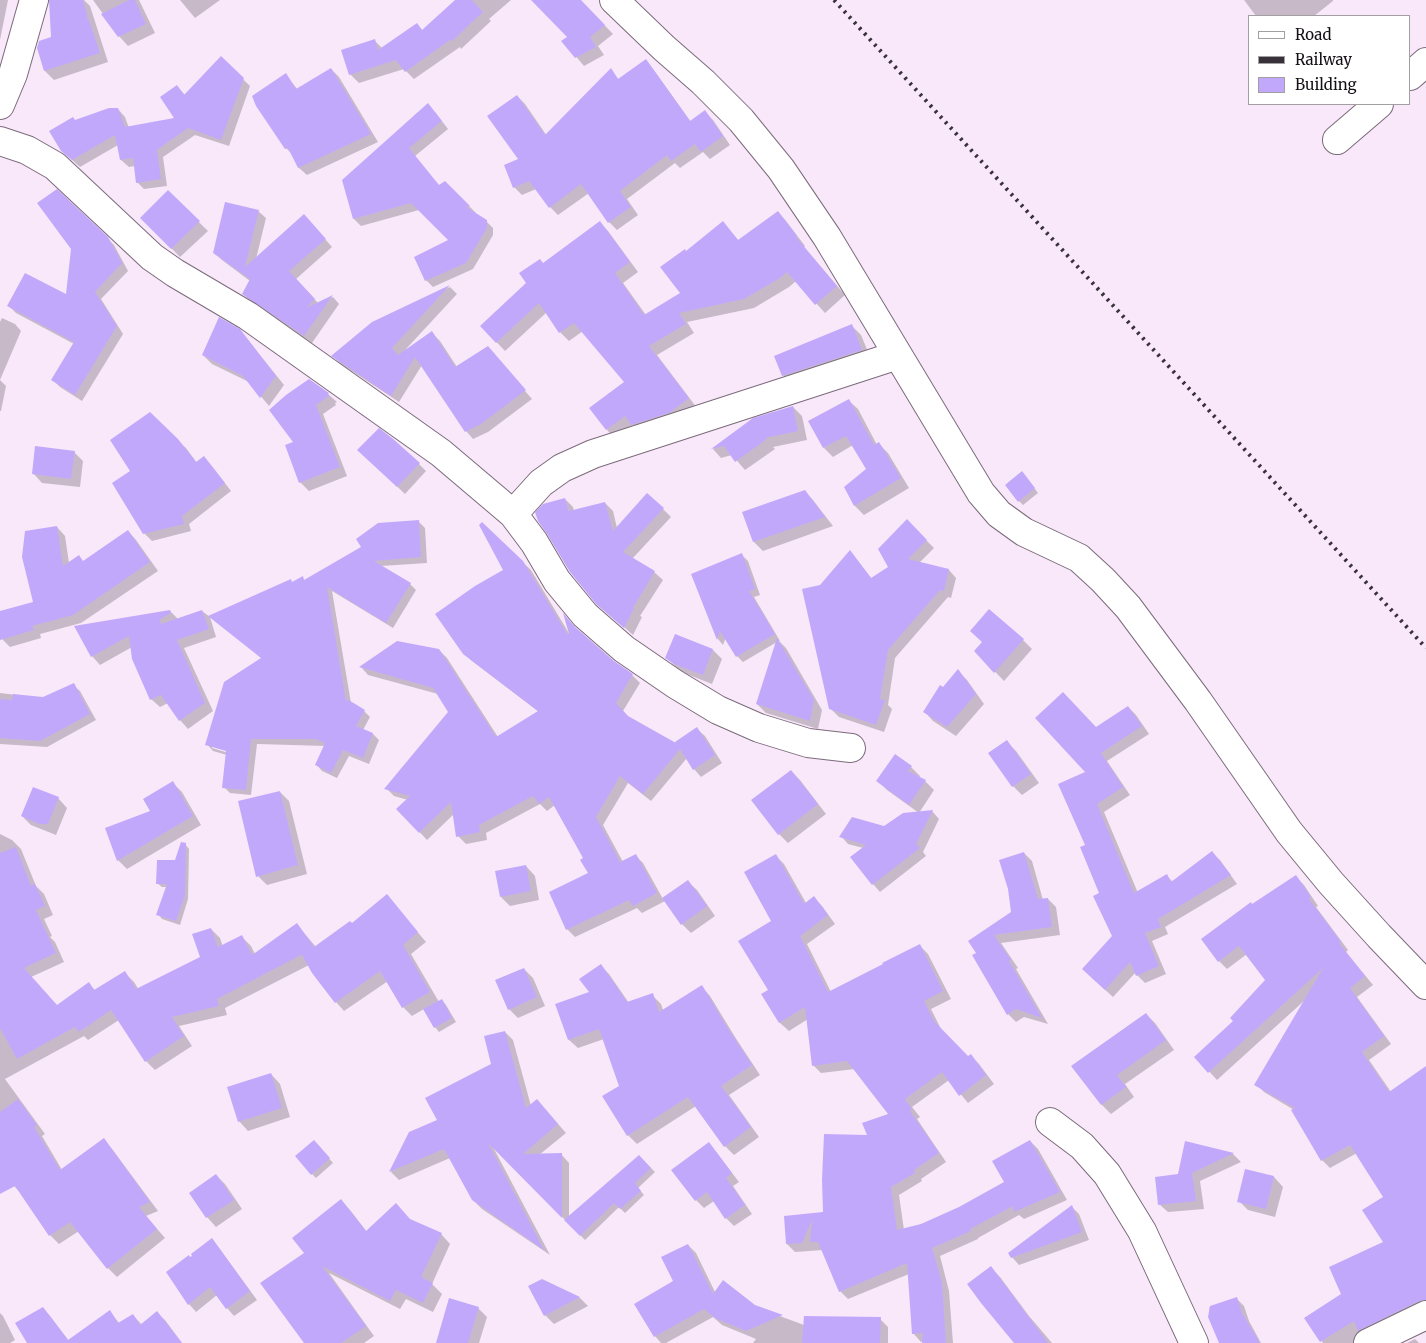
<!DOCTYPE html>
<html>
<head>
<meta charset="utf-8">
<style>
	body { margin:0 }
	#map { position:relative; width:1426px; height:1343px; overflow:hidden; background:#f9e8fa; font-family:Merriweather,serif }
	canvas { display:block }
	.legend { position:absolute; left:1248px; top:15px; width:162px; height:90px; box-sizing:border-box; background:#fff; border:1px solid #a19fa2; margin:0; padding:6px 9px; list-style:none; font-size:15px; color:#151016 }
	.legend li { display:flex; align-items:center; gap:10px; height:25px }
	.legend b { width:25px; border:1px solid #a19fa2 }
</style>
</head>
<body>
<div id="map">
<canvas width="1426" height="1343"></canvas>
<ul class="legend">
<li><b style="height:6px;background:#fff"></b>Road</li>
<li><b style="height:6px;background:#383139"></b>Railway</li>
<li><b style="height:14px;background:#c2a8fa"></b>Building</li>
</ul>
</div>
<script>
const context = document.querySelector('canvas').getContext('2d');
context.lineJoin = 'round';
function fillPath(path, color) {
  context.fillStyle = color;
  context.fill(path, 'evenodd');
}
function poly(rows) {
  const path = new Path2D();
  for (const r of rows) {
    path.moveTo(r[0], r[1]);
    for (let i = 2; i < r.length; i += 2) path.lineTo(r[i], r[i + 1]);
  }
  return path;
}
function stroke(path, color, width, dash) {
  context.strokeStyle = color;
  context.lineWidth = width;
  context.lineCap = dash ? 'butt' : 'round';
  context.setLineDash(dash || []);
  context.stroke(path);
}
fillPath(poly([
	[0,0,8,0,0,40],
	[51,0,84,0,90,6,108,62,54,80,45,71,38,48,53,38],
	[93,0,139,0,155,33,128,46,119,36],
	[180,0,220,0,195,18],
	[457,0,511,0,489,19,491,21,461,49,460,47,414,79,404,69,359,83,350,74,375,41,382,48,417,24,423,31],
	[533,0,580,0,613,34,598,46,604,55,584,66,563,41,568,37],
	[1244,0,1333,0,1333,1,1314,16,1256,16],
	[221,58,250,86,229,146,195,135,163,157,167,186,144,189,137,182,135,166,129,167,121,160,118,145,80,167,62,151,76,121,118,109,125,117,129,128,176,119,177,86,185,95],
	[645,61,653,69,691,122,705,112,713,120,730,145,710,159,703,152,680,168,675,163,627,199,638,215,617,230,609,222,589,193,558,215,550,207,536,189,522,195,514,187,520,160,517,96,525,104,547,136,611,70,619,80],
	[331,69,339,77,378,142,307,175,299,168,293,155,286,148,286,75,298,90],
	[435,112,448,129,415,156,439,186,445,182,476,213,474,214,486,221,493,228,493,235,473,269,433,287,426,280,450,241,419,210,361,226,354,219,344,180],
	[168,192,208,231,180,257,142,218],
	[258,211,266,218,256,259,311,223,332,247,296,279,318,303,333,297,339,304,312,343,251,301,243,294,250,281,222,260,215,253],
	[778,212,786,221,805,246,804,247,845,295,825,313,796,281,789,287,754,308,687,322,694,333,657,355,697,408,641,433,633,425,615,438,607,430,625,382,583,331,569,341,560,332,547,312,505,351,481,326,528,284,543,264,599,222,608,231,638,272,623,283,646,315,682,294,687,252,723,223,739,241],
	[107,238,114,245,128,271,101,299,123,334,82,401,60,387,53,380,74,344,16,313,9,306,67,296],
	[450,287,457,294,406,349,407,350,432,333,440,341,457,367,495,356,532,399,488,432,473,439,466,431,422,365,399,402,341,364,333,356,372,323],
	[2,318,15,324,21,331,0,380,6,386,1,411,0,411,0,322],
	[852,326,861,335,871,359,792,385,783,375],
	[239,330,248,340,284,385,269,406,249,382,212,364,203,355],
	[309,380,328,394,337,402,335,403,336,405,323,414,347,476,309,491,300,482,295,442],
	[848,400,858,409,877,445,879,444,888,453,909,488,864,515,855,506,846,488,867,469,853,445,833,457,824,448],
	[793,407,802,416,807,440,773,447,775,449,745,470,732,455,721,458,713,449,754,419],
	[177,440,186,448,197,463,211,465,231,491,189,524,191,531,152,541,144,533],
	[74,452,83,461,80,487,42,483,33,473],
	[366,457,419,464,426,471,405,494],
	[1026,477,1038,493,1023,505,1019,501],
	[804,491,813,500,833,526,763,551,754,542,744,513],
	[565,499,573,507,574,511,605,503,613,511,617,528,663,509,671,517,632,559,654,572,663,580,640,616,642,617,633,635,597,603],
	[907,521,934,548,919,563,949,570,956,578,951,598,948,597,895,658,888,705,892,709,884,732,839,717,831,709,820,586,850,552,857,560,872,579,889,568],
	[419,522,425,528,427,563,381,566,410,584,416,590,393,628,332,591,351,703,364,711,370,717,363,730,373,734,379,740,369,764,349,756,337,778,322,771,316,764,325,746,257,744,251,795,230,793,224,787,227,755,213,751,207,744,262,659,293,583,302,578,305,581],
	[212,746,232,751,232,754,212,748],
	[482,524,531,570,570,635,579,632,613,662,632,675,640,683,623,711,628,717,679,746,697,729,705,736,722,763,701,777,694,769,687,758,651,801,628,783,603,825,623,862,635,855,643,863,663,899,687,881,697,890,715,916,691,933,682,924,665,901,642,913,637,908,575,937,567,929,590,874,584,859,555,805,547,811,540,804,486,833,487,840,466,844,458,836,454,814,427,840,398,809,408,800,394,796,386,788,450,712,438,694,368,675,361,667,439,650,447,658,498,737,539,712,472,661,464,653,504,570],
	[57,527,65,536,69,563,84,562,128,531,136,540,158,571,81,623,40,634,41,638,10,647,2,639,0,632,0,612,35,603],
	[742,555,748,561,760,595,754,597,780,641,779,641,786,648,822,710,818,729,766,713,757,704,777,642,743,662,737,656,726,637,723,645,718,639,693,575],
	[170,611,178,619,202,611,210,617,216,637,184,648,213,711,188,729,180,720,168,703,160,707,151,699,132,647,100,665,92,656],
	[1023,640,1032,649,1004,681,975,651,983,642],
	[713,650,722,659,712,684,684,673,676,667,667,658],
	[958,671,967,680,984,704,956,736,933,721,924,711],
	[73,685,80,691,96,720,47,747,0,744,0,693,43,698],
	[1128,707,1136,715,1149,734,1107,761,1130,795,1104,812,1138,893,1166,875,1173,882,1212,853,1220,860,1237,884,1165,927,1168,934,1152,941,1166,974,1145,983,1137,975,1136,972,1113,997,1091,977,1113,936,1087,846,1087,773,1096,728],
	[1007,742,1016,751,1039,783,1022,795,1013,786],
	[911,767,920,776,919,778,925,781,934,790,919,813,887,790,878,781],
	[791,771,800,780,826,814,788,843,779,834],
	[173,783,182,792,201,825,127,869,118,860],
	[280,792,289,801,307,874,267,885,258,876],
	[58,798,67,808,56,835,31,825,22,816],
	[932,811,939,819,923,852,926,856,880,892,873,884,863,848,848,844,841,836,885,827,903,814],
	[0,834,12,840,21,849,36,886,44,894,53,915,44,919,52,936,50,937,55,942,64,962,31,977,57,1006,89,984,96,991,125,973,134,982,139,990,201,958,211,929,220,938,223,947,242,937,251,946,255,954,297,925,305,934,316,947,352,924,387,896,426,942,411,954,439,1002,442,1000,446,1005,456,1022,439,1032,435,1027,424,1009,412,1016,403,1007,388,981,344,1011,336,1002,309,965,225,1008,227,1015,179,1026,192,1046,155,1070,146,1061,119,1020,88,1040,84,1036,5,1079,45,1134,42,1136,62,1170,103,1140,112,1149,158,1211,146,1216,165,1238,117,1277,108,1268,79,1231,59,1244,50,1235,22,1194,14,1186,0,1165],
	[185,844,189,849,188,899,180,925,162,919,158,914,167,887,162,887,157,883,176,861],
	[1024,853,1032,861,1043,900,1048,899,1056,907,1060,935,1001,943,1018,968,1016,969,1048,1024,1024,1017,1016,1022,1008,1014,974,956,1012,913],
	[776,856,784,864,806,903,814,898,822,906,835,924,807,944,831,992,920,946,928,954,951,999,931,1009,942,1031,968,1058,971,1056,979,1064,994,1084,968,1103,949,1080,912,1107,920,1117,917,1119,946,1162,921,1179,922,1181,899,1195,904,1230,922,1225,960,1208,1006,1183,1030,1141,1038,1149,1067,1200,1024,1219,1019,1215,978,1238,978,1239,940,1256,949,1291,953,1343,924,1343,924,1342,921,1342,913,1333,909,1274,848,1299,840,1291,823,1250,795,1252,787,1244,785,1217,825,1214,868,1136,890,1115,855,1069,821,1073,813,1065,808,1019,789,1031,780,1023,763,995,770,991],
	[526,866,535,876,539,900,510,906,501,897],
	[1296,877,1304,885,1318,906,1316,907,1348,950,1346,952,1373,985,1357,997,1391,1044,1369,1060,1391,1092,1426,1068,1426,1309,1363,1343,1323,1343,1306,1318,1343,1294,1385,1243,1385,1198,1357,1153,1330,1168,1322,1160,1293,1110,1294,1110,1264,1092,1256,1084,1305,1000,1217,1080,1196,1057,1235,1021,1267,980,1247,954,1227,969,1219,961,1203,939],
	[600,965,609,974,629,1003,652,995,661,1004,663,1010,702,987,710,996,735,1037,760,1075,729,1095,759,1137,734,1155,725,1146,696,1106,637,1144,628,1135,620,1086,604,1039,578,1048,569,1040,591,993],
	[524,969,533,978,545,1006,518,1018,509,1009],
	[1146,1014,1155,1023,1174,1050,1125,1084,1134,1097,1111,1114,1102,1105,1073,1066],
	[505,1032,513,1040,531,1106,545,1109,566,1133,539,1155,561,1154,569,1163,569,1218,639,1156,655,1172,638,1188,644,1195,625,1213,619,1207,585,1240,493,1147,550,1255,482,1209,473,1200,450,1158,399,1180,391,1172,410,1133,439,1121,492,1064],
	[271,1074,280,1084,290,1117,248,1131,239,1121],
	[1186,1143,1233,1154,1241,1162,1200,1181,1204,1209,1168,1212,1159,1204,1179,1176],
	[709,1144,716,1152,739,1182,733,1186,752,1214,734,1226,726,1218,714,1201,704,1208,696,1200,673,1171],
	[318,1145,333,1163,316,1178,312,1174],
	[216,1175,225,1184,242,1209,216,1227,207,1217,190,1193],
	[1274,1177,1283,1187,1275,1217,1248,1210,1239,1201],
	[340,1201,350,1210,367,1232,410,1220,441,1234,450,1244,432,1284,442,1294,433,1312,406,1299,400,1309,329,1273,374,1336,364,1343,305,1343,306,1254],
	[1072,1207,1079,1214,1089,1240,1019,1265,1012,1257],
	[212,1240,219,1248,257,1300,234,1316,227,1308,217,1295,196,1312,189,1304,190,1258],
	[688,1245,696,1253,715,1292,804,1325,880,1319,888,1327,888,1343,753,1343,756,1339,722,1325,713,1317,666,1343,661,1343,655,1336],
	[991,1268,1000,1277,1029,1316,1052,1343,1016,1343],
	[542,1280,580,1298,588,1306,554,1324,545,1315],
	[1237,1299,1244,1306,1249,1321,1261,1343,1230,1343,1209,1308],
	[42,1308,50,1316,69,1341,110,1312,120,1324,133,1315,142,1325,157,1313,165,1320,182,1343,28,1343],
	[478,1308,487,1317,479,1343,439,1343],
	[0,1313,3,1316,15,1340,10,1343,0,1343],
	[1415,1339,1419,1343,1407,1343]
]), '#0003');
fillPath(poly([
	[49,0,83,0,87,14,88,21,89,20,100,53,44,71,37,48,39,41,51,37],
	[129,0,135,0,146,24,118,37,101,14],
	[455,0,472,0,483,12,452,41,450,40,405,72,396,60,349,75,341,50,375,39,378,50,417,23,422,30],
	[531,0,581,0,605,25,590,37,596,47,575,58,561,41,567,37],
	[221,56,244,78,221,140,188,128,157,150,161,179,136,183,133,158,120,160,115,135,72,160,61,151,49,131,73,117,75,120,109,108,118,108,125,127,174,118,160,97,177,85,184,95],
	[646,59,690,121,705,110,723,136,701,152,695,144,671,161,667,155,620,191,631,207,608,223,581,184,549,208,529,181,513,188,504,165,518,159,487,116,517,95,545,135,611,68,618,79],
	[331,68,371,134,298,168,288,148,285,149,256,106,252,96,286,73,296,89],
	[428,103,442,121,409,148,439,185,445,181,470,206,466,207,487,220,487,228,466,263,425,281,414,257,448,240,411,203,353,219,342,180],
	[57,189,108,237,122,263,95,292,117,326,75,395,51,380,74,342,7,306,25,273,66,294,71,249,37,203],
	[168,190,200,221,171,249,140,218],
	[225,202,259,210,245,267,304,214,326,239,289,271,315,299,306,308,333,295,304,336,242,294,250,279,213,253],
	[778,211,797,236,796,237,837,286,815,305,787,272,780,278,744,299,679,313,686,324,649,346,689,398,669,413,631,425,625,416,606,430,589,408,624,382,574,323,559,333,539,303,496,343,480,326,526,283,519,273,540,259,543,263,600,221,630,262,615,273,644,315,680,293,660,267,685,249,686,251,723,221,738,240],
	[450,285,392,348,398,355,432,331,455,367,488,346,526,390,481,424,465,432,415,357,391,396,331,356,372,322],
	[219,317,240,329,276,376,260,398,243,376,202,355],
	[852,324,862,350,782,376,774,356],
	[309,379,329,393,328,394,329,396,316,405,340,467,299,483,285,445,293,442,269,410,286,395],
	[849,399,874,445,879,442,901,478,854,506,844,487,866,469,846,436,823,448,808,421],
	[793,406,798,431,765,438,767,439,735,462,724,446,711,449,753,418],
	[150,412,178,439,196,462,204,456,225,483,182,516,184,524,143,534,112,483,130,471,110,440],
	[379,428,392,438,420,463,397,487,357,450],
	[35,446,75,451,71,479,32,474],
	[1022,471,1035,488,1018,502,1005,485],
	[805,490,825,517,753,542,742,512],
	[647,493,664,508,623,552,655,571,633,608,634,608,624,628,596,604,570,572,547,534,538,521,535,512,543,504,565,498,569,511,605,502,613,531],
	[907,519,927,540,908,559,949,569,944,591,940,590,888,650,880,699,885,700,876,725,829,709,802,589,820,585,850,550,871,578,888,567,878,549],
	[419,520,421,557,374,561,411,583,386,623,327,587,346,702,347,699,365,710,356,726,373,733,363,758,343,750,331,773,315,765,325,743,316,739,251,739,246,790,222,788,226,751,205,745,224,682,261,658,208,616,291,579,292,582,303,576,304,580,361,547,356,539,378,523],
	[482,522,523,561,567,634,569,634,563,613,575,627,614,661,633,674,616,703,628,716,676,743,675,742,697,727,715,755,693,770,680,749,643,794,620,776,596,817,620,862,636,854,657,893,633,906,629,900,566,930,549,892,588,873,580,860,583,858,549,797,539,804,533,796,479,825,480,832,456,837,451,802,419,833,396,809,410,796,384,789,448,712,433,688,359,667,397,641,439,649,496,737,538,711,463,654,435,614,475,586,503,570,479,525],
	[57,526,63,566,79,555,83,561,128,530,150,562,73,615,32,626,34,630,0,640,0,611,33,602,22,557,25,531],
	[742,553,755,589,749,591,775,634,736,657,720,631,717,640,691,574],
	[989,609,1024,639,994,673,974,651,982,642,970,631],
	[170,610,171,613,160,619,161,624,202,610,209,629,177,640,205,703,179,721,161,695,150,700,132,659,129,636,91,657,74,626],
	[675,634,713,649,703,675,674,664,665,658],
	[777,638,814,700,810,721,756,704],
	[958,669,976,694,947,727,923,712,940,685,943,687],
	[74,683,90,714,40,741,0,738,0,699,12,700,13,694,43,697],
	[1063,692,1096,727,1128,706,1142,726,1101,753,1123,787,1097,804,1134,893,1167,874,1171,882,1212,851,1231,875,1158,919,1161,927,1145,933,1159,966,1136,976,1130,962,1105,990,1082,969,1112,936,1093,896,1099,893,1080,847,1085,845,1058,784,1085,772,1035,718],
	[1007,740,1031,774,1012,787,988,753],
	[895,754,912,766,908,771,926,780,909,805,876,781],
	[791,770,818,804,778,835,751,800],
	[173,781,193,816,117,861,105,828,150,811,143,799],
	[33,787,59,797,48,824,39,824,21,816],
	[280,791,298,865,256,877,238,801],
	[933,810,916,844,920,848,872,885,850,857,866,845,839,837,852,817,884,826,903,813],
	[181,842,186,843,185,895,176,921,156,915,167,884,156,884,157,860,175,860],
	[16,847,31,886,35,884,45,906,36,910,56,953,24,968,57,1005,89,982,94,990,125,971,136,989,200,957,192,934,211,928,218,947,242,935,252,955,297,923,314,947,350,921,352,923,387,894,418,932,403,945,430,992,402,1008,380,971,335,1003,312,973,302,955,303,954,217,999,219,1006,172,1017,184,1036,145,1062,111,1010,79,1032,75,1027,17,1059,0,1028,0,853],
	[1024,852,1038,899,1048,898,1052,927,994,935,1011,960,1009,961,1042,1018,1016,1009,1007,1015,972,955,976,953,968,941,1011,912,1008,889,999,860],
	[776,854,804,904,814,896,828,915,800,936,828,992,883,964,882,963,920,944,943,991,924,1001,934,1021,968,1056,971,1054,986,1075,959,1096,942,1072,905,1099,912,1109,910,1111,939,1153,914,1170,915,1173,891,1187,897,1230,921,1224,959,1207,1004,1182,992,1161,1030,1140,1060,1192,1014,1212,1013,1206,970,1229,971,1231,932,1248,942,1282,946,1343,922,1343,923,1333,912,1334,907,1263,839,1292,818,1242,810,1242,812,1220,802,1243,786,1244,784,1216,823,1212,822,1180,824,1134,867,1135,862,1123,888,1114,847,1061,812,1066,805,1007,779,1023,761,994,768,990,738,941,771,921,744,872],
	[526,865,531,891,500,897,495,871],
	[1296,875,1311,897,1309,899,1341,942,1339,943,1365,976,1350,988,1384,1036,1362,1052,1389,1092,1426,1066,1426,1300,1419,1301,1358,1331,1354,1321,1320,1342,1304,1318,1341,1294,1329,1267,1383,1242,1362,1210,1383,1197,1350,1145,1321,1161,1291,1110,1295,1108,1254,1085,1323,968,1208,1073,1194,1057,1233,1021,1230,1018,1265,980,1239,946,1218,962,1201,939,1251,902,1252,904],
	[688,880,707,906,681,925,662,898],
	[601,964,627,1002,653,993,659,1012,702,985,727,1027,752,1065,721,1086,751,1127,724,1147,688,1097,627,1136,602,1096,619,1086,599,1029,568,1040,555,1004,589,992,579,979],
	[524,968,537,997,508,1010,495,980],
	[442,999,452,1018,434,1028,423,1009],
	[1146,1013,1166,1040,1117,1075,1126,1087,1101,1105,1071,1066],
	[505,1031,526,1108,537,1099,558,1124,523,1154,562,1153,562,1218,488,1143,544,1250,472,1200,444,1149,389,1172,409,1132,437,1120,425,1098,491,1064,484,1036],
	[271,1073,282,1108,238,1122,227,1087],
	[18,1099,37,1125,34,1127,60,1170,104,1138,150,1202,139,1207,157,1229,107,1269,70,1222,49,1236,15,1186,0,1194,0,1112],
	[314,1140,330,1158,311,1175,295,1156],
	[1185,1141,1234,1153,1192,1173,1196,1201,1158,1205,1155,1177,1178,1174],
	[709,1142,732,1173,726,1178,745,1205,725,1219,707,1192,695,1201,671,1170],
	[639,1155,651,1168,635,1183,641,1191,620,1209,614,1203,580,1236,564,1220],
	[1245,1169,1274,1176,1266,1209,1237,1202],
	[216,1174,234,1200,206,1218,189,1193],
	[341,1199,366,1231,396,1203,410,1219,442,1233,421,1277,433,1283,423,1303,396,1290,390,1301,322,1266,366,1326,341,1343,304,1343,260,1283,304,1253,292,1238],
	[1072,1205,1082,1232,1011,1258,1008,1253],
	[212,1238,250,1291,226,1309,210,1287,188,1305,166,1272,189,1255,190,1257,192,1256,191,1254],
	[688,1244,713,1294,723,1280,755,1305,783,1315,746,1331,715,1318,704,1309,654,1337,634,1304,673,1281,661,1257],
	[991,1266,1014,1297,1048,1343,1014,1343,981,1303,967,1284],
	[542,1279,580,1297,544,1316,528,1286],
	[1237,1297,1242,1313,1260,1343,1219,1343,1208,1317,1210,1306],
	[449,1298,479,1307,468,1343,436,1343],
	[43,1307,68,1340,110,1310,118,1323,133,1314,140,1325,157,1311,182,1343,27,1343,15,1323],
	[804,1316,881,1317,880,1343,802,1343]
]), '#c2a8fa');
const minor = poly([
	[614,0,664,48,703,82,741,120,781,169,827,237,981,493,999,514,1024,532,1079,558,1103,580,1128,607,1198,701,1289,832,1331,883,1379,936,1426,985],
	[1410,76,1426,62],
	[0,105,13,74,34,0],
	[1337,140,1379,104],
	[0,141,27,150,55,166,152,257,175,273,248,316,441,453,513,514,534,542,557,581,585,615,624,649,675,684,718,710,759,728,808,743,851,748],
	[513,514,541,483,562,468,593,454,898,355],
	[1050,1122,1082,1146,1107,1174,1142,1231,1194,1343],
	[1368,1343,1426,1315]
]);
stroke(minor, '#7b6b7b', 30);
stroke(minor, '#fff', 28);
stroke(poly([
	[834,0,1426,648]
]), '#383139', 4, [2.5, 5]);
</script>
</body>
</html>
